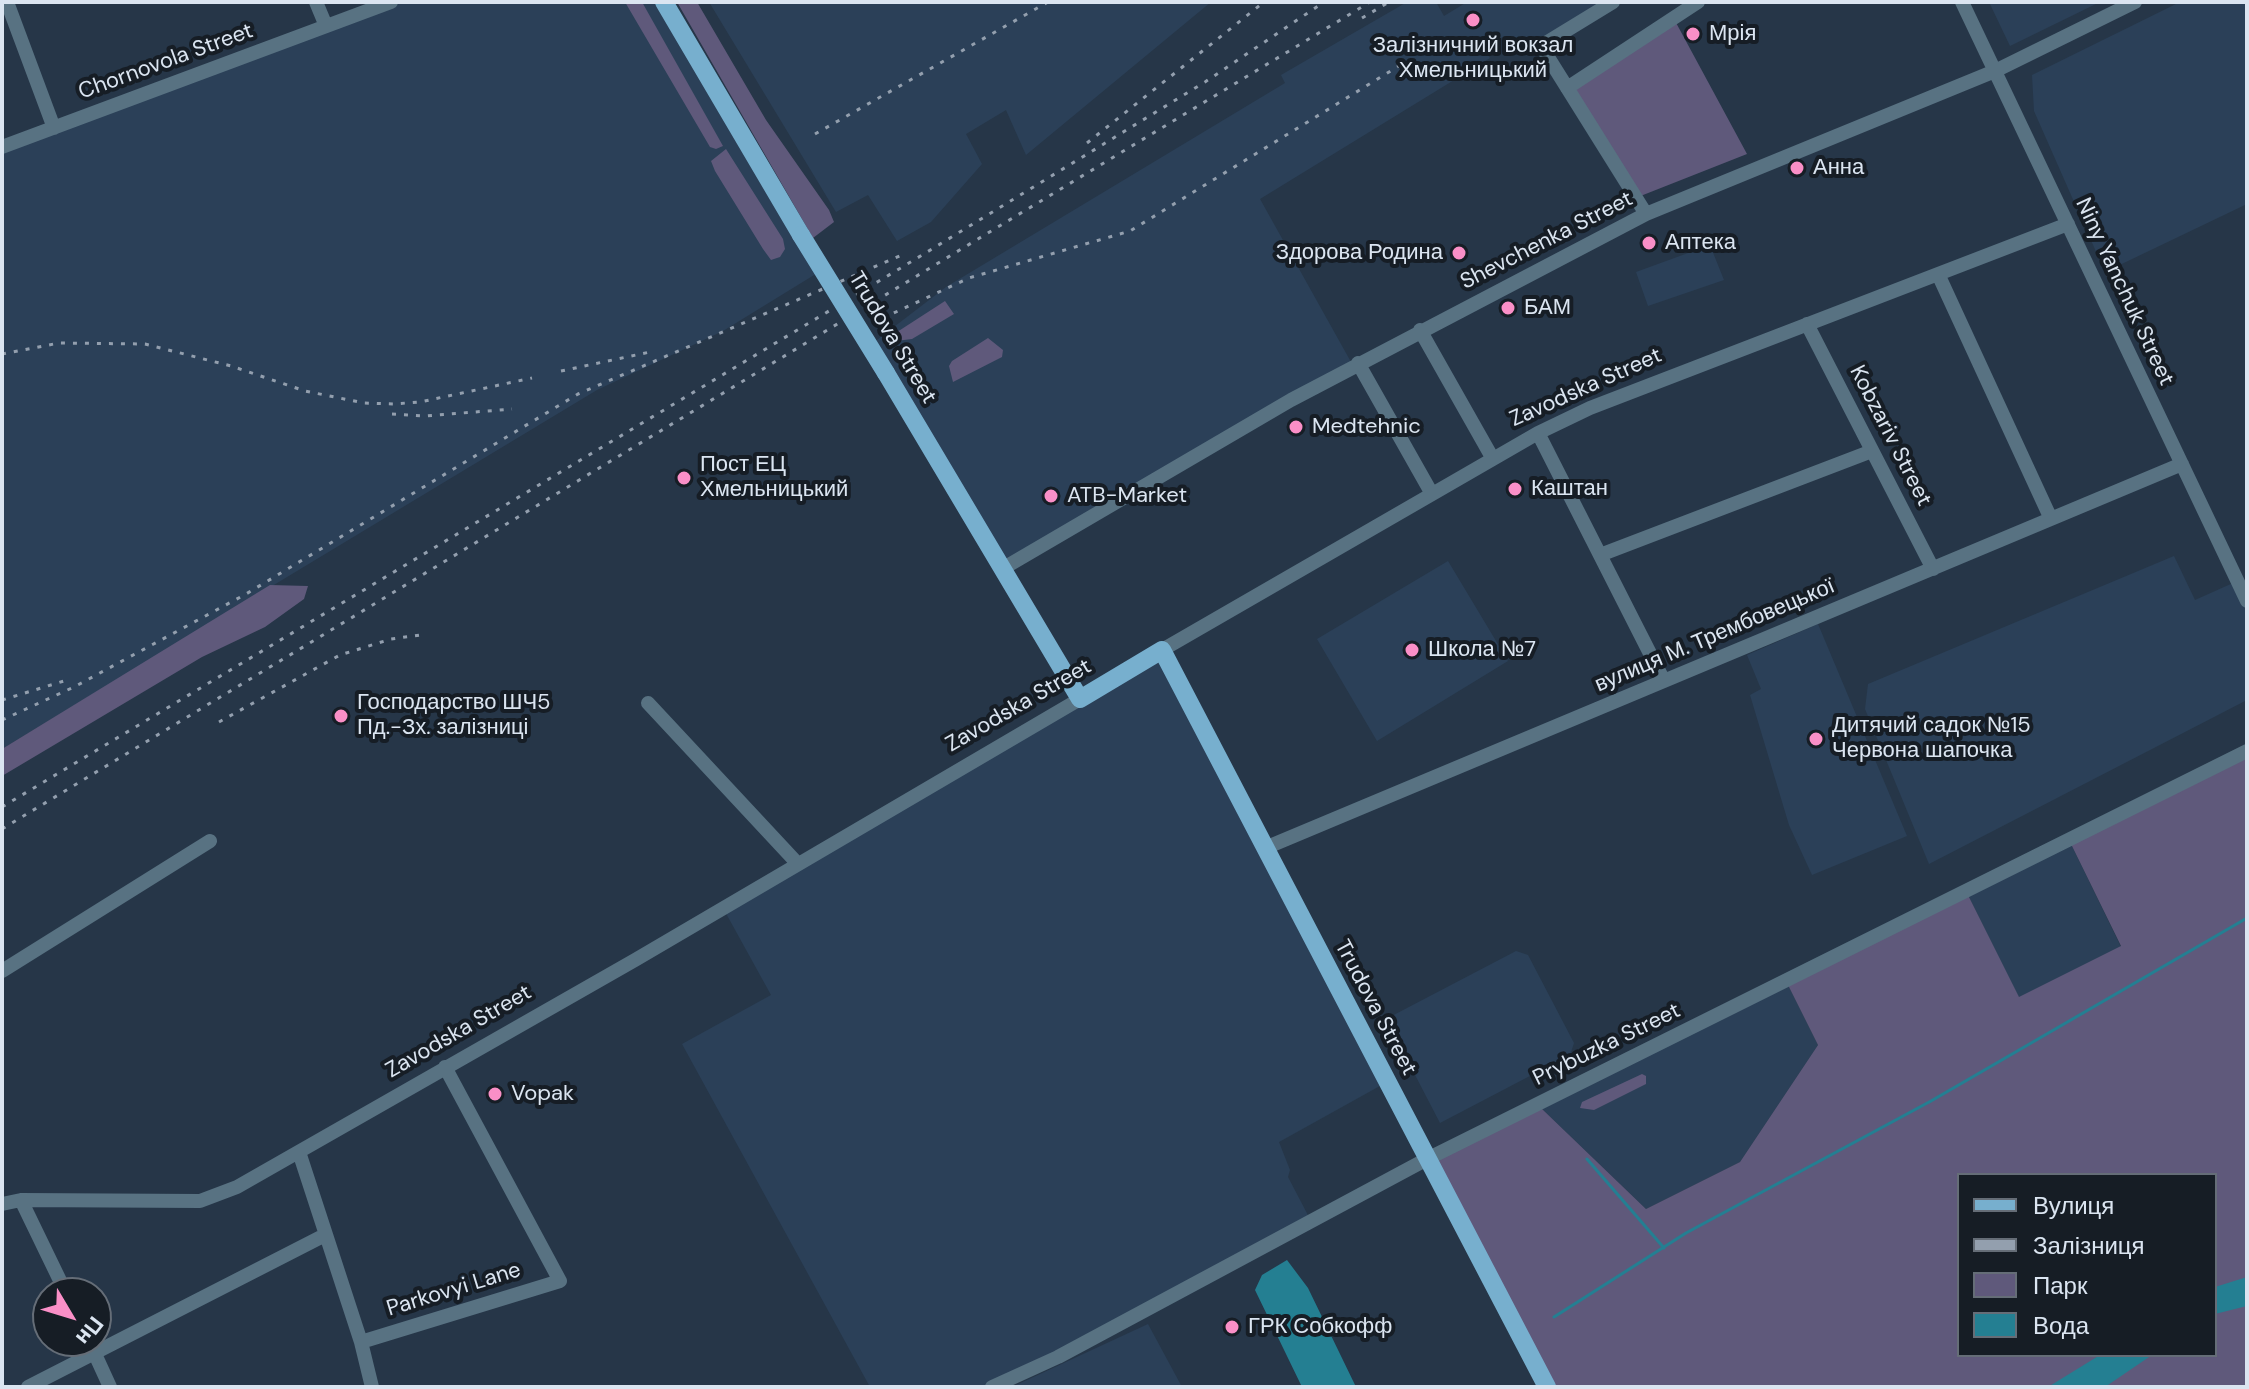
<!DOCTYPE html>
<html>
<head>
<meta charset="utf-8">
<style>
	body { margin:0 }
	#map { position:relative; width:2249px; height:1389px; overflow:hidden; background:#263648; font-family:"DM Sans",sans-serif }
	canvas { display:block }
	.frame { position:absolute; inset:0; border:4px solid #dbe5f1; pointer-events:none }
	.legend { position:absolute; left:1957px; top:1173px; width:260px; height:184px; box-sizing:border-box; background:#161d25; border:2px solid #656d77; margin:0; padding:10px 14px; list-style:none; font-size:24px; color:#dbe5f1 }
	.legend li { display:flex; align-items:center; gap:16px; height:40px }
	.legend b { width:40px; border:2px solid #656d77 }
	.north { position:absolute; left:32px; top:1277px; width:80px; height:80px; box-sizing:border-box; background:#161d25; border:2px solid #656d77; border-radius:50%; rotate:128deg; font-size:22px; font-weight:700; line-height:32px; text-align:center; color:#dbe5f1 }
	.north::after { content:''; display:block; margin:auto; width:28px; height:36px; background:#fa8fc7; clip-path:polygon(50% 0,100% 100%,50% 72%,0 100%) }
</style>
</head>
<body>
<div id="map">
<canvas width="2249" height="1389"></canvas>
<div class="frame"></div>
<ul class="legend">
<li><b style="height:10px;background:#77afce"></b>Вулиця</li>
<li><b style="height:10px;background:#939fae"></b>Залізниця</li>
<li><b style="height:22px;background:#5f597b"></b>Парк</li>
<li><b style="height:22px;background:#247f92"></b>Вода</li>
</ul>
<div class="north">Пн</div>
</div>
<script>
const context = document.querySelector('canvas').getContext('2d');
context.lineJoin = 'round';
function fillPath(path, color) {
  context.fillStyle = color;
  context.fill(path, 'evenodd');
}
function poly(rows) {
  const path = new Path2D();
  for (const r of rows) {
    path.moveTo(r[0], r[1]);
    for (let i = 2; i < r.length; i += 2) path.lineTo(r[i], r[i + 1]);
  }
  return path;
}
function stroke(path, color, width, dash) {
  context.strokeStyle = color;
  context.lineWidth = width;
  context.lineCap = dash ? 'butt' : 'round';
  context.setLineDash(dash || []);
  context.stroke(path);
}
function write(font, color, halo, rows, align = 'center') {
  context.font = font + ' "DM Sans",sans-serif';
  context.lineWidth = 8;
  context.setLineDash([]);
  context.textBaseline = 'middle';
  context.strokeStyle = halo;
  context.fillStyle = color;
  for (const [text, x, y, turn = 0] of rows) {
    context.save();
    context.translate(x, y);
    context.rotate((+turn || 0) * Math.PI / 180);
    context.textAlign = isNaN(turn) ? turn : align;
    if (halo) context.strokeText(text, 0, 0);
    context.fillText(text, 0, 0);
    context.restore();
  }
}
fillPath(poly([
	[404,2,659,2,819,272,723,331,597,390,2,749,2,152],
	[709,2,1211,2,1026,155,1006,110,966,134,982,164,931,222,897,241,868,195,836,212],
	[1407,2,1436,2,1444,16,1467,2,1604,2,1527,49,1504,36,1484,49,1490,58,1260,199,1351,362,1004,562,873,343,946,287,1285,83,1281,75],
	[1989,2,2100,2,2010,46],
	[2180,2,2247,2,2247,204,2105,272,2034,111,2032,75],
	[1710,245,1724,280,1648,306,1636,272],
	[2174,556,2195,600,2233,583,2247,613,2247,700,1929,864,1865,709,1868,684],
	[1448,561,1508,661,1377,741,1317,639],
	[1818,624,1907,836,1812,875,1789,825,1750,695,1761,689,1747,655],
	[1162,650,1387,1082,1279,1142,1290,1170,1288,1177,1311,1221,992,1387,870,1387,682,1044,771,995,723,908],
	[2071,844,2121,947,2019,998,1968,895],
	[1516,951,1528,955,1574,1043,1570,1055,1440,1123,1386,1019],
	[1788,985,1818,1045,1740,1162,1646,1209,1541,1108],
	[1148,1324,1182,1387,1012,1387]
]), '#2b4058');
fillPath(poly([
	[625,2,642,2,723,146,716,149,710,147],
	[677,2,697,2,766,120,829,210,834,222,813,238],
	[1674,19,1747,154,1638,197,1567,88],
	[726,149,783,239,785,249,780,257,771,260,763,249,715,171,711,161],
	[945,301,954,314,912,339,896,341,894,334],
	[988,338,1003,350,1002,357,953,382,949,366,952,361],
	[270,585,308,586,304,599,265,627,202,657,2,776,2,749],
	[2247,756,2247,1387,1553,1387,1434,1161,1541,1108,1646,1209,1740,1162,1818,1045,1788,985,1968,895,2019,997,2121,946,2071,844],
	[1959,1175,2215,1175,2215,1355,1959,1355],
	[1642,1074,1646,1076,1646,1084,1594,1110,1580,1108,1582,1102]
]), '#5f597b');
fillPath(poly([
	[1287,1260,1308,1288,1356,1387,1302,1387,1255,1290,1262,1275],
	[2247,1277,2247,1306,2215,1314,2215,1287],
	[2100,1355,2152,1355,2105,1387,2048,1387]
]), '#247f92');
stroke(poly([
	[1587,1159,1664,1248],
	[1554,1317,1686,1233,1931,1101,2247,918]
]), '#247f92', 3);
stroke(poly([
	[7,2,54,128],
	[316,2,326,26],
	[1613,2,1541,46,1646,214],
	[1962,2,2247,601],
	[1567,88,1698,2],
	[2,147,391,2],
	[1938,274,2051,519],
	[1807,324,1933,569],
	[1420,330,1493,459],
	[1358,363,1432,494],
	[1538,433,1664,681],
	[1600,555,1872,451],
	[1002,569,1291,400,1646,214,1995,71,2135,2],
	[1162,650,1538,433,1590,408,2068,224],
	[648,703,798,864],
	[1265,848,2182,464],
	[2,971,210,841],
	[299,1152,361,1342,372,1387],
	[21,1200,66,1293],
	[2,1204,21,1200,200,1201,237,1187,635,960,1080,699],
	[89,1341,110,1387],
	[361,1342,560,1281,445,1067],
	[28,1387,325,1235],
	[992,1387,1058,1357,1427,1159,2247,751]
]), '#587282', 14);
stroke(poly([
	[664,2,801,235],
	[886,373,1080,699,1162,650,1547,1387]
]), '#77afce', 18);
stroke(poly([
	[1362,18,1389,2],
	[815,134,1048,2],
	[1087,143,1264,2],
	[883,318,969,278,1130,231,1402,64],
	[2,354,59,343,145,344,231,366,305,391,364,403,393,404,420,402,532,378],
	[561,371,650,352],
	[392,414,425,416,512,409],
	[2,700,64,681],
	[2,720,74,687,246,594,578,394,902,255],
	[219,722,340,655,391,639,420,635],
	[2,807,914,260,1205,82,1324,2],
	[2,829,1370,2]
]), '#939fae', 3, [4, 8]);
stroke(poly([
	[801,235,886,373]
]), '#77afce', 18);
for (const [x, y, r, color] of [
	[1473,20,8,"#fa8fc7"],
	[1693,34,8,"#fa8fc7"],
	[1797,168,8,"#fa8fc7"],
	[1649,243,8,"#fa8fc7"],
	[1459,253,8,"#fa8fc7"],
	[1508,308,8,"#fa8fc7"],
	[1296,427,8,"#fa8fc7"],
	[684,478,8,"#fa8fc7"],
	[1515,489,8,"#fa8fc7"],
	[1051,496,8,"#fa8fc7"],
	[1412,650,8,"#fa8fc7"],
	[341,716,8,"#fa8fc7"],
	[1816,739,8,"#fa8fc7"],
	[495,1094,8,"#fa8fc7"],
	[1232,1327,8,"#fa8fc7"]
]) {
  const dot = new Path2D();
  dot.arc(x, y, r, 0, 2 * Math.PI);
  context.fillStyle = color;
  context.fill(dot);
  stroke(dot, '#161d25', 3);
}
write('22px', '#dbe5f1', '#161d25', [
	["Мрія",1709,34],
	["Залізничний вокзал",1473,46,"center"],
	["Хмельницький",1473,71,"center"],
	["Анна",1813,168],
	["Аптека",1665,243],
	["Здорова Родина",1443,253,"right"],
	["БАМ",1524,308],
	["Medtehnic",1312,427],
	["Пост ЕЦ",700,465],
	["Хмельницький",700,490],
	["Каштан",1531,489],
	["ATB-Market",1067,496],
	["Школа №7",1428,650],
	["Господарство ШЧ5",357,703],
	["Пд.-Зх. залізниці",357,728],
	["Дитячий садок №15",1832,726],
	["Червона шапочка",1832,751],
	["Vopak",511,1094],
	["ГРК Собкофф",1248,1327]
], 'left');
write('22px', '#dbe5f1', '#161d25', [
	["Chornovola Street",166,62,-20],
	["Shevchenka Street",1547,241,-27],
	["Niny Yanchuk Street",2124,292,65],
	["Trudova Street",892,338,59],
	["Zavodska Street",1586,388,-24],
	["Kobzariv Street",1890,436,63],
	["вулиця М. Трембовецької",1715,636,-23],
	["Zavodska Street",1019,706,-30],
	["Trudova Street",1375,1008,62],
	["Zavodska Street",459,1032,-30],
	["Prybuzka Street",1607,1045,-26],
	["Parkovyi Lane",454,1290,-17]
]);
</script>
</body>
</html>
